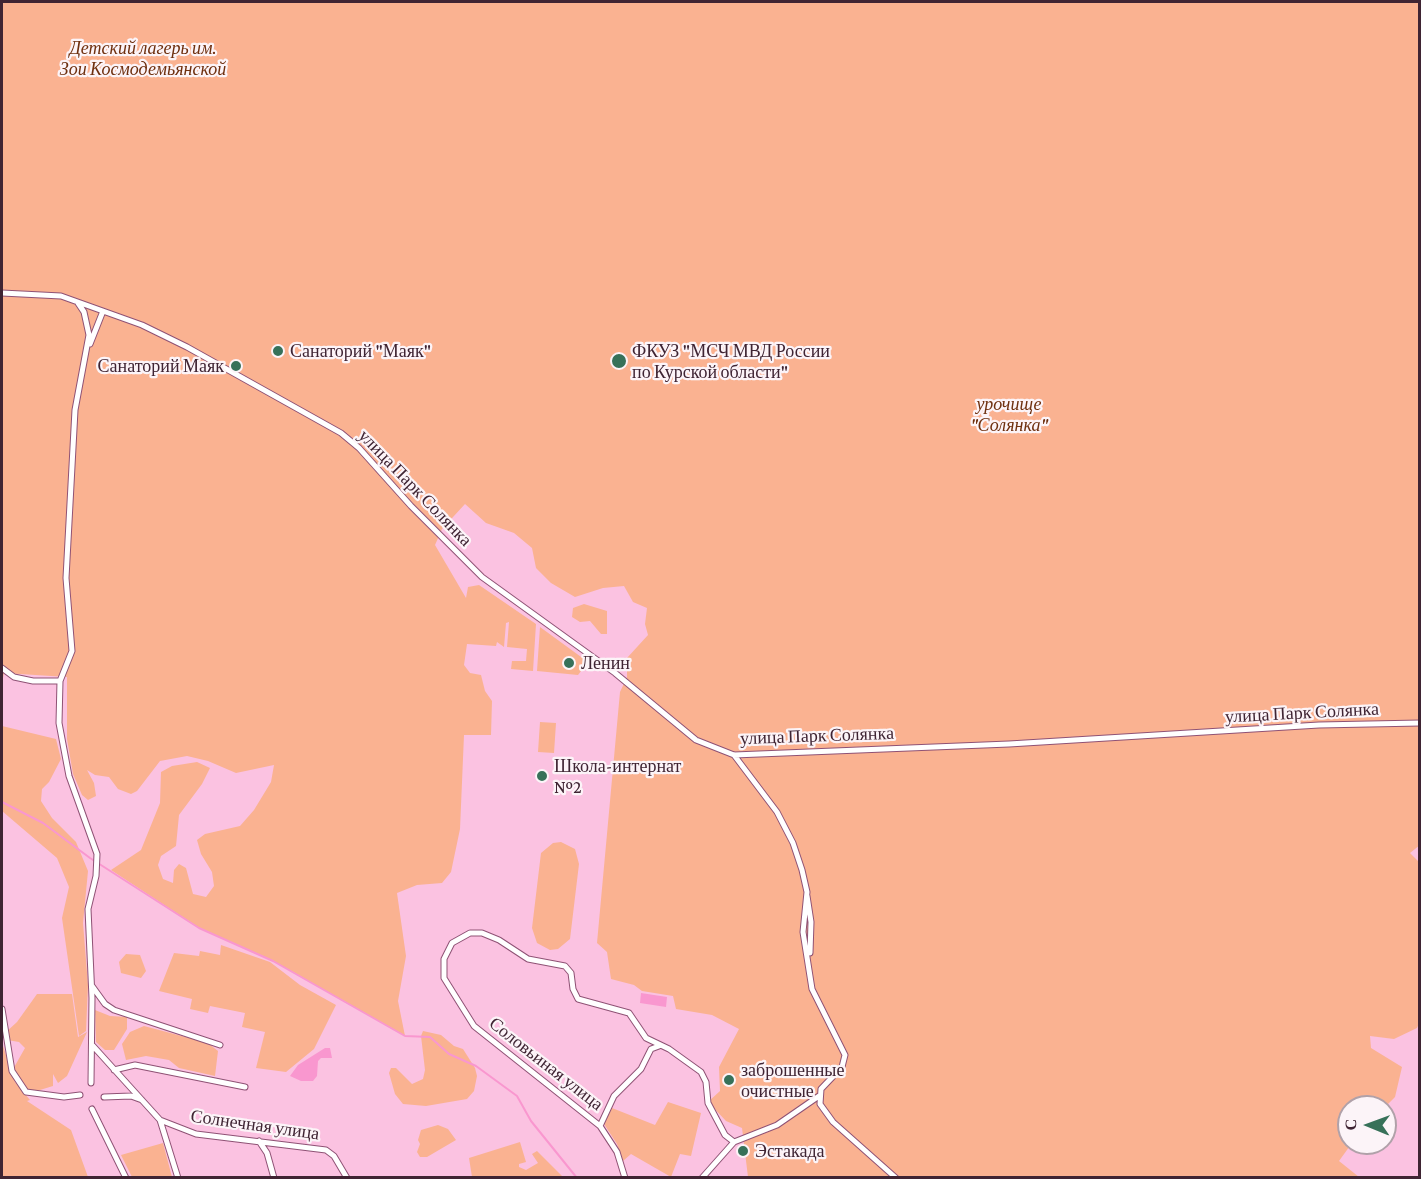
<!DOCTYPE html>
<html>
<head>
<meta charset="utf-8">
<style>
	body { margin:0 }
	#map { position:relative; width:1421px; height:1179px; overflow:hidden; background:#fbc2e1; font-family:"Crimson Pro",serif }
	canvas { display:block }
	.frame { position:absolute; inset:0; border:3px solid #3f2433; pointer-events:none }
	.north { position:absolute; left:1337px; top:1095px; width:60px; height:60px; box-sizing:border-box; background:#fcf4f8; border:2px solid #b0a1a9; border-radius:50%; rotate:271deg; font-size:16px; font-weight:700; line-height:24px; text-align:center; color:#3f2433 }
	.north::after { content:''; display:block; margin:auto; width:21px; height:27px; background:#377159; clip-path:polygon(50% 0,100% 100%,50% 72%,0 100%) }
</style>
</head>
<body>
<div id="map">
<canvas width="1421" height="1179"></canvas>
<div class="frame"></div>
<div class="north">С</div>
</div>
<script>
const context = document.querySelector('canvas').getContext('2d');
context.lineJoin = 'round';
function fillPath(path, color) {
  context.fillStyle = color;
  context.fill(path, 'evenodd');
}
function poly(rows) {
  const path = new Path2D();
  for (const r of rows) {
    path.moveTo(r[0], r[1]);
    for (let i = 2; i < r.length; i += 2) path.lineTo(r[i], r[i + 1]);
  }
  return path;
}
function stroke(path, color, width, dash) {
  context.strokeStyle = color;
  context.lineWidth = width;
  context.lineCap = dash ? 'butt' : 'round';
  context.setLineDash(dash || []);
  context.stroke(path);
}
function write(font, color, halo, rows, align = 'center') {
  context.font = font + ' "Crimson Pro",serif';
  context.lineWidth = 4.5;
  context.setLineDash([]);
  context.textBaseline = 'middle';
  context.strokeStyle = halo;
  context.fillStyle = color;
  for (const [text, x, y, turn = 0] of rows) {
    context.save();
    context.translate(x, y);
    context.rotate((+turn || 0) * Math.PI / 180);
    context.textAlign = isNaN(turn) ? turn : align;
    if (halo) context.strokeText(text, 0, 0);
    context.fillText(text, 0, 0);
    context.restore();
  }
}
fillPath(poly([
	[2,2,1419,2,1420,845,1410,853,1419,862,1420,1021,1417,1028,1394,1039,1370,1036,1371,1048,1402,1067,1395,1097,1385,1107,1349,1107,1349,1143,1352,1143,1339,1161,1359,1177,748,1177,742,1128,726,1121,708,1102,720,1091,719,1067,739,1029,712,1015,676,1009,673,996,642,991,634,985,611,979,607,952,597,943,620,692,627,677,627,658,648,635,645,624,647,608,633,602,624,586,603,588,575,597,551,583,536,568,532,548,514,533,486,523,465,504,442,529,435,545,466,598,468,587,479,585,536,624,533,671,511,669,512,661,526,661,527,649,507,647,509,622,506,623,504,647,497,642,496,646,467,644,464,665,470,673,481,675,485,691,492,701,491,735,464,735,460,829,451,872,442,883,417,885,397,893,406,956,398,1001,405,1036,273,961,199,928,111,870,141,850,160,803,161,772,172,766,197,762,210,768,202,784,179,815,176,846,161,856,158,865,163,879,173,883,174,870,179,864,186,868,193,894,206,897,214,886,212,872,201,854,197,840,205,834,240,826,254,810,271,782,274,765,236,773,208,761,187,756,160,761,137,791,131,794,118,789,109,777,95,775,87,770,94,783,96,796,88,800,82,795,73,774,67,739,67,677,4,673,2,683],
	[584,604,607,611,607,634,601,634,590,621,580,622,572,617,573,608],
	[540,627,588,662,578,675,537,671],
	[540,722,556,723,554,753,538,752],
	[2,726,56,739,61,759,49,782,42,789,41,801,52,818,76,842,88,871,83,923,88,985,86,1031,79,1036,62,918,69,887,57,858,2,811],
	[561,842,575,849,579,864,570,939,558,949,550,950,537,943,532,928,541,853,553,843],
	[221,945,270,962,300,985,336,1005,314,1049,286,1072,256,1068,265,1032,242,1027,245,1013,210,1006,208,1013,190,1009,192,999,159,991,174,953,199,956,200,951,220,955],
	[126,954,140,955,146,971,141,978,121,973,119,962],
	[37,994,72,994,78,1037,87,1032,67,1076,58,1083,53,1074,53,1086,30,1093,17,1081,12,1071,25,1048,19,1042,7,1040,5,1033,17,1022],
	[95,1010,110,1016,127,1017,127,1029,114,1050,105,1050,96,1042],
	[144,1026,208,1043,218,1051,215,1076,179,1068,169,1060,146,1056,126,1060,122,1044,130,1032],
	[423,1031,441,1035,454,1046,463,1049,475,1068,477,1076,474,1091,467,1099,426,1106,403,1104,395,1094,389,1073,391,1068,396,1068,412,1084,423,1079,425,1070,421,1036],
	[2,1043,15,1082,30,1100,27,1101,71,1130,88,1177,2,1177],
	[668,1102,701,1113,691,1156,680,1154,671,1177,631,1154,623,1161,617,1144,604,1124,612,1108,655,1125],
	[438,1125,448,1129,456,1140,427,1157,420,1157,417,1152,420,1144,418,1140,421,1130],
	[520,1142,526,1162,519,1164,519,1167,526,1170,538,1163,532,1154,537,1151,563,1177,472,1177,469,1158],
	[163,1143,172,1177,132,1177,121,1155]
]), '#fab291');
fillPath(poly([
	[641,993,667,997,666,1007,640,1003],
	[325,1048,330,1048,332,1058,321,1058,318,1061,317,1076,313,1081,301,1081,290,1076,298,1065]
]), '#f997cf');
stroke(poly([
	[2,802,43,823,90,858,199,928,273,961,405,1036,430,1037,449,1054,476,1066,517,1096,531,1121,577,1178]
]), '#f997cf', 2);
const street = poly([
	[2,293,61,296,142,325,187,347,341,433,359,448,411,506,482,577,615,673,696,740,734,755,1009,744,1319,725,1420,723],
	[78,303,84,312,89,335,75,410,66,578,72,651,60,681,59,723,69,776,97,854,96,876,88,909,92,998,91,1083],
	[90,344,103,311],
	[2,668,14,677,33,681,60,681],
	[734,755,777,812,793,843,802,870,807,892,803,932,812,989,845,1055,842,1067,821,1089,820,1104,833,1122,896,1178],
	[807,896,811,922,810,953],
	[92,986,105,1004,114,1010,220,1045],
	[2,1009,12,1071,26,1092,64,1097,80,1095],
	[93,1046,160,1120,196,1134,326,1150,334,1156,347,1178],
	[114,1070,135,1065,245,1087],
	[104,1097,131,1096,142,1100],
	[92,1109,126,1178],
	[160,1120,178,1178],
	[600,1126,614,1096,641,1069,651,1049,659,1046],
	[259,1141,267,1153,274,1178],
	[625,1178,617,1152,600,1126,474,1026,444,978,444,959,452,943,470,933,482,933,499,940,528,959,565,966,571,973,573,989,578,999,629,1013,646,1038,669,1049,701,1072,706,1082,708,1103,725,1135,734,1142],
	[702,1178,734,1142,777,1125,819,1096]
]);
stroke(street, '#8f5275', 7);
stroke(street, '#fff', 5);
for (const [x, y, r, color] of [
	[278,351,6,"#377159"],
	[619,361,8,"#377159"],
	[236,366,6,"#377159"],
	[569,663,6,"#377159"],
	[542,776,6,"#377159"],
	[729,1080,6,"#377159"],
	[743,1151,6,"#377159"]
]) {
  const dot = new Path2D();
  dot.arc(x, y, r, 0, 2 * Math.PI);
  context.fillStyle = color;
  context.fill(dot);
  stroke(dot, '#fcf4f8', 2);
}
write('italic 18px', '#6f300f', '#fcf4f8', [
	["Детский лагерь им.",143,48],
	["Зои Космодемьянской",143,69],
	["урочище",1009,404],
	["\"Солянка\"",1009,425]
]);
write('18px', '#3f2433', '#fcf4f8', [
	["Санаторий \"Маяк\"",290,351],
	["ФКУЗ \"МСЧ МВД России",632,351],
	["по Курской области\"",632,372],
	["Санаторий Маяк",224,366,"right"],
	["Ленин",581,663],
	["Школа-интернат",554,766],
	["№2",554,787],
	["заброшенные",741,1070],
	["очистные",741,1091],
	["Эстакада",755,1151]
], 'left');
write('18px', '#3f2433', '#fcf4f8', [
	["улица Парк Солянка",415,488,46],
	["улица Парк Солянка",1302,713,-3],
	["улица Парк Солянка",817,736,-2],
	["Соловьиная улица",546,1064,38],
	["Солнечная улица",255,1125,8]
]);
</script>
</body>
</html>
